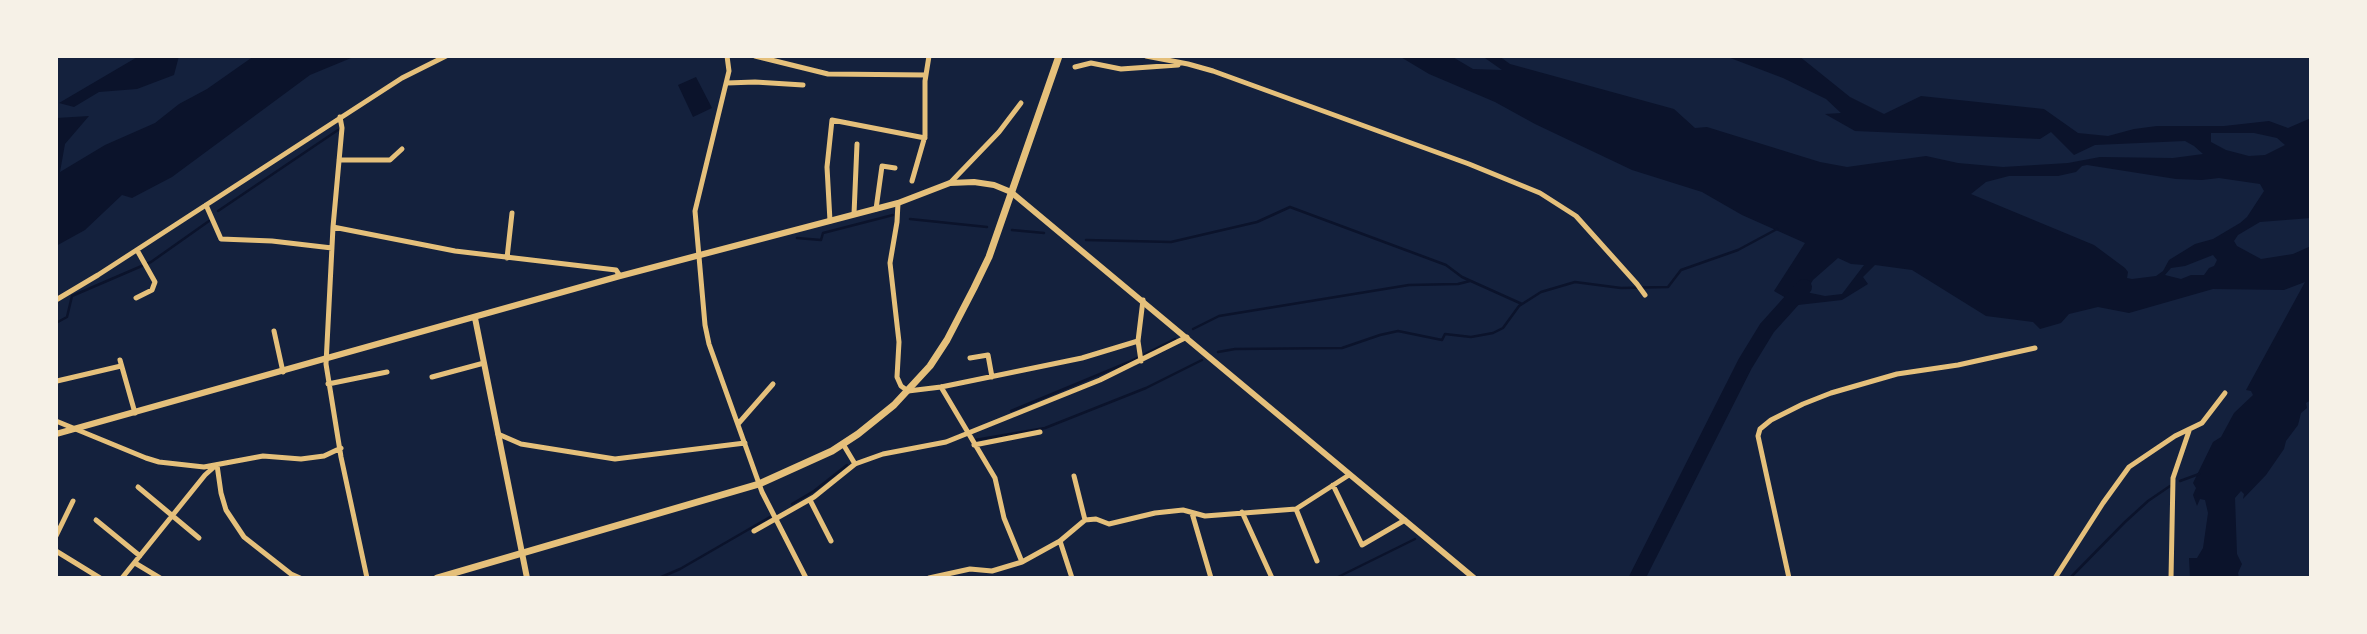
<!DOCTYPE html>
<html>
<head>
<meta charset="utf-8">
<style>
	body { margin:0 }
	#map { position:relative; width:2367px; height:634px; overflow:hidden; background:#14213d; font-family:"PT Sans",sans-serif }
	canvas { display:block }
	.frame { position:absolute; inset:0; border:58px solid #f6f1e7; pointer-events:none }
</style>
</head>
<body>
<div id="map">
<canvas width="2367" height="634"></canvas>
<div class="frame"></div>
</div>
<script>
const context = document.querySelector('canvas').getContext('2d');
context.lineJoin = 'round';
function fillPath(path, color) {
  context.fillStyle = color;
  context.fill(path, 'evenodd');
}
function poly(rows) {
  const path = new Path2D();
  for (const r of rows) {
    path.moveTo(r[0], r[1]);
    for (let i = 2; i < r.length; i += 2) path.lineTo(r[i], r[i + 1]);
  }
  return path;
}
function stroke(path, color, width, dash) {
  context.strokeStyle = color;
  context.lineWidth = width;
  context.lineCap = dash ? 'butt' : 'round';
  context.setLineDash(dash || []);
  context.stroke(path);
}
fillPath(poly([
	[139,56,179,56,174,75,137,89,99,92,74,107,59,103],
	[254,56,356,56,310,75,172,177,132,198,122,195,85,230,56,246,56,118,89,116,65,144,60,172,105,145,155,123,179,104,207,89],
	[1399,56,1451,56,1473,69,1502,70,1482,56,1499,56,1510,64,1674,109,1695,128,1707,127,1820,162,1847,167,1926,156,1958,163,2003,167,2068,163,2100,157,2173,158,2203,154,2194,146,2185,141,2095,145,2074,155,2051,132,2040,139,1855,131,1825,114,1841,113,1826,99,1783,78,1725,56,1799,56,1850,97,1884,114,1921,96,2044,109,2078,133,2108,136,2134,129,2157,126,2224,126,2269,121,2288,128,2311,118,2311,218,2260,222,2238,235,2234,241,2237,246,2261,259,2293,254,2311,246,2311,400,2306,403,2307,408,2301,413,2298,425,2286,441,2284,449,2266,475,2243,499,2244,494,2241,491,2235,498,2237,554,2242,564,2238,573,2239,578,2190,578,2189,558,2197,558,2203,548,2208,513,2205,500,2200,499,2197,506,2193,495,2196,488,2193,483,2213,442,2221,437,2234,413,2253,395,2251,391,2246,390,2305,282,2284,290,2213,289,2129,313,2098,307,2069,314,2061,323,2040,329,2033,322,1986,316,1912,270,1875,265,1863,277,1868,284,1842,300,1798,305,1774,291,1805,243,1742,215,1702,192,1632,170,1535,124,1495,102,1429,74],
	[2211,133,2254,133,2277,138,2285,145,2265,155,2249,156,2226,150,2211,142],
	[2087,165,2176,179,2202,180,2219,178,2260,184,2264,191,2247,217,2240,223,2213,239,2195,244,2169,260,2163,271,2156,276,2132,279,2127,278,2128,272,2125,268,2094,245,1971,194,1986,182,2009,176,2058,176,2076,172,2082,166],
	[2213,255,2217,260,2214,266,2209,268,2204,275,2191,275,2181,279,2165,275,2171,268,2185,266],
	[1838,258,1851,264,1864,265,1842,294,1825,296,1806,292,1813,280],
	[696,77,712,108,693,117,678,85]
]), '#0b132b');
stroke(poly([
	[218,211,338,130],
	[910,219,987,227],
	[1012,230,1044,233],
	[797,238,821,240,823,233,893,215],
	[1086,240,1171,242,1257,222,1290,207,1446,265,1462,277,1522,304],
	[56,323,67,317,72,296,151,262,209,221],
	[1193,329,1219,316,1409,285,1458,284,1470,281],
	[1218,352,1235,349,1342,348,1380,335,1398,331,1442,340,1445,334,1471,337,1493,333,1503,328,1519,306,1541,292,1575,282,1621,288,1668,287,1681,270,1738,250,1777,229],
	[1011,411,1129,362,1175,339],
	[975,440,1045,428,1146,388,1202,360],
	[2180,481,2199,474],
	[792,504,814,491,847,465],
	[659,578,680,569,770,517],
	[1336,578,1415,539],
	[2070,578,2125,522,2148,501,2170,486]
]), '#0b132b', 2.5);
stroke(poly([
	[1637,578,1745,364,1767,328,1804,287]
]), '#0b132b', 16);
stroke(poly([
	[727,56,729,71,695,211,705,325,709,344,762,492,806,578],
	[755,56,828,74,926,75],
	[1146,56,1188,64,1213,71,1469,164,1540,193,1576,216,1637,284,1645,295],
	[1075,67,1091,63,1121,69,1178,65],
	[727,83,755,82,803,85],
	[340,117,342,128,333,227,326,364,341,457,367,578],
	[339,160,390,160,402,149],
	[912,181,925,136,925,81,929,56],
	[950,183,999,132,1021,103],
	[898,203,897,222,890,263,899,342,897,377,901,386,908,391,941,387,1082,358,1138,341,1143,300],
	[206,205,221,239,272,241,332,248],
	[876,209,882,166,895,168],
	[854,214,857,144],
	[830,221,827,167,832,120,925,138],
	[333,227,455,251,616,270,620,276],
	[507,258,512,213],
	[136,298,152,290,155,282,137,250],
	[56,300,98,275,402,78,446,56],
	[274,331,283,372],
	[1138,341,1141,361],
	[970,358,988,355,992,377],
	[120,360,135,413],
	[432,377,484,363],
	[57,381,121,366],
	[328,384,387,372],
	[941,387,995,478,1004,518,1022,562],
	[56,421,146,458,159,462,204,467,263,456,301,459,324,456,341,448],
	[738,424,773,384],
	[498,434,521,444,615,459,745,443],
	[974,445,1040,432],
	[855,464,883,454,946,442,1100,380,1187,337],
	[217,465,221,493,226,510,244,537,291,574,300,578],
	[1074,476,1085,520],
	[1333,485,1362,545,1405,520],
	[138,487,199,538],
	[810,500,831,541],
	[1296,509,1317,561],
	[1242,512,1272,578],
	[1192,513,1211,578],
	[96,520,140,556],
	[754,531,814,497,855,464,843,444],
	[56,536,73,501],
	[1060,541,1072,578],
	[56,551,100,578],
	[135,563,160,578],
	[122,578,205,475,214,467],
	[929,578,970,569,992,571,1022,562,1060,541,1085,520,1096,519,1109,524,1155,513,1183,510,1205,516,1296,509,1349,475],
	[1789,578,1758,436,1760,429,1771,420,1803,404,1831,393,1897,374,1958,365,2035,348],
	[2055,578,2103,503,2129,467,2175,436,2202,423,2225,393],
	[2171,578,2173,478,2189,431]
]), '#e5c07b', 5);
stroke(poly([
	[475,318,527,578],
	[56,434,620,276,898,203,950,183,974,182,994,185,1011,192,1474,578]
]), '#e5c07b', 6);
stroke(poly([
	[437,578,759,484,832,451,858,434,894,405,930,366,947,340,974,288,989,257,1059,56]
]), '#e5c07b', 7);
</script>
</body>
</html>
